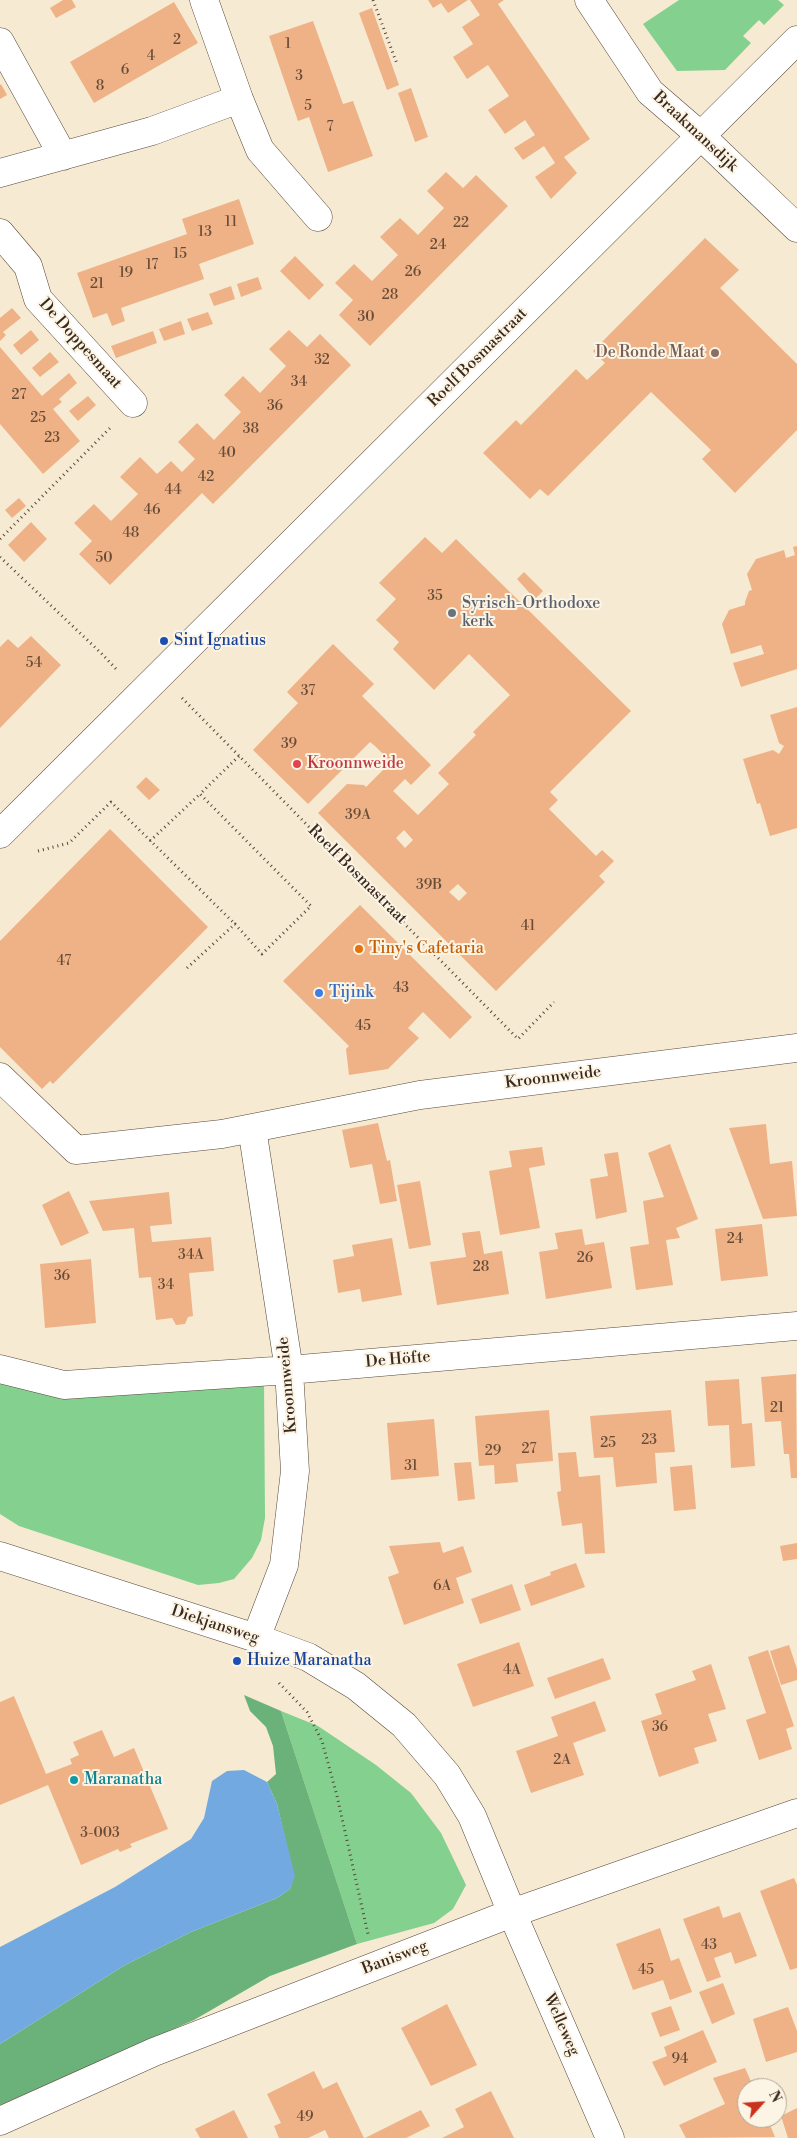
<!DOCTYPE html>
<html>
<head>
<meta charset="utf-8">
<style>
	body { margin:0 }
	#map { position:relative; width:797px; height:2138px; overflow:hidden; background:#f7ead2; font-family:"Libre Bodoni",serif }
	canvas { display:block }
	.north { position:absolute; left:737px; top:2078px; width:50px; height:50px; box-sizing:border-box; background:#fcf5e5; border:1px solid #afa495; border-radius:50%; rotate:64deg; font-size:14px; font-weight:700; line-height:20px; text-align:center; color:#3b2a1e }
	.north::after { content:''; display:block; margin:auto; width:18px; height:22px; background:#c8321e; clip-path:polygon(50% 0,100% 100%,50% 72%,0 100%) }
</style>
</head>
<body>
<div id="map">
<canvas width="797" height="2138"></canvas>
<div class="north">N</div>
</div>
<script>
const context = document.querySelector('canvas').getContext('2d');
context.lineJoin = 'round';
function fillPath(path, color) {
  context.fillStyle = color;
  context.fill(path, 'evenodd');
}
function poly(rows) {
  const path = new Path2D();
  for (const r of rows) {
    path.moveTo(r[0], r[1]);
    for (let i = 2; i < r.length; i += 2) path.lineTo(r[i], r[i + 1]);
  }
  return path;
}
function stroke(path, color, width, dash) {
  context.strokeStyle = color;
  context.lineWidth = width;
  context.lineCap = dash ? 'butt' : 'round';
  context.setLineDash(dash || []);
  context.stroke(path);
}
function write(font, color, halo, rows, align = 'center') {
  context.font = font + ' "Libre Bodoni",serif';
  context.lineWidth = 4;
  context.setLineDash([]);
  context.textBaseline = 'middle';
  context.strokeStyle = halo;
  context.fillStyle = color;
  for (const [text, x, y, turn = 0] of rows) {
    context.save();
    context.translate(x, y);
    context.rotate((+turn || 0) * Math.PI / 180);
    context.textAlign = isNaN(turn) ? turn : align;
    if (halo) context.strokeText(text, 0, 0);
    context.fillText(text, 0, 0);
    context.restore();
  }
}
fillPath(poly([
	[679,0,778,0,784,5,764,25,759,20,743,36,751,43,725,70,677,71,643,24],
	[264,1379,265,1518,261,1540,252,1558,234,1579,219,1583,198,1585,19,1526,0,1514,0,1381],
	[281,1711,318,1726,376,1765,411,1793,441,1833,466,1885,453,1909,434,1923,357,1944]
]), '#83d08f');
fillPath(poly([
	[244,1695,281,1711,357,1944,270,1976,194,2020,0,2105,0,2044,125,1965,191,1932,277,1898,290,1889,294,1876,277,1804,267,1782,276,1774,273,1746,266,1727,250,1711]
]), '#6ab27a');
fillPath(poly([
	[244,1770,267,1782,277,1804,295,1876,290,1889,277,1898,191,1932,125,1965,0,2044,0,1947,115,1887,191,1839,204,1818,212,1781,227,1771]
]), '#72a9e0');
fillPath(poly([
	[63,0,72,0,76,7,56,18,50,8],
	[428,0,468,0,448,13,441,3,433,8],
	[470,0,504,0,498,4,590,139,564,157,577,173,551,199,535,177,555,163,544,146,523,160,514,148,535,135,525,120,505,134,488,110,509,96,488,65,467,79,453,57,473,44,462,27,480,15],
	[174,2,198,43,94,103,70,62],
	[372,8,399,85,387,90,359,13],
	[313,21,343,104,353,101,373,156,328,172,309,117,298,121,269,36],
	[1,84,7,95,0,99,0,85],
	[411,88,428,137,415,142,398,93],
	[446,172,463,188,476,175,508,206,370,346,339,315,353,300,335,283,354,264,372,281,398,255,380,237,400,218,418,235,444,208,427,191],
	[239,199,254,244,199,264,204,279,121,308,125,321,112,326,107,313,93,318,77,273,187,234,182,219],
	[705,238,739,270,720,288,797,364,797,430,735,493,702,459,711,450,651,392,548,496,540,489,530,499,483,453,516,420,521,425,576,369,587,380,605,363,593,351],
	[295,256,324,285,309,300,280,271],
	[258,277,262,289,241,297,237,284],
	[231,286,235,299,214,306,209,294],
	[12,308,21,318,3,332,6,335,0,341,0,318],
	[208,312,213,324,192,331,187,319],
	[181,321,185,334,164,341,159,329],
	[31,330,39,340,21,355,13,345],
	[289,330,307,347,320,334,351,365,213,504,202,493,110,585,79,554,92,541,74,523,94,504,111,521,138,494,120,477,140,457,157,474,171,461,182,472,195,459,178,442,197,423,214,440,241,412,224,395,243,376,260,393,286,366,269,349],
	[153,331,157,343,116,358,111,346],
	[0,347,42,396,69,373,77,383,59,399,62,402,53,409,80,441,43,474,0,424],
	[50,352,59,362,40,377,32,368],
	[88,396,96,405,78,421,69,411],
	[19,498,26,506,12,518,5,510],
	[31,522,47,539,24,562,8,545],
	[425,537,442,553,456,539,631,711,550,792,558,800,549,809,596,856,602,850,614,861,599,876,605,882,496,991,318,813,347,784,364,785,366,787,391,762,375,746,370,742,308,804,253,750,298,703,287,692,333,644,374,684,362,696,431,765,411,785,405,779,393,791,418,815,449,784,438,773,476,735,473,732,510,695,469,654,434,690,393,649,399,642,376,620,396,599,379,583],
	[404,830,413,840,405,848,396,838],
	[458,884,467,893,459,901,449,892],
	[797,546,797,669,741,687,733,663,764,654,761,645,731,654,722,624,729,610,745,605,745,602,749,591,752,590,747,574,756,559,784,550,786,558,795,555,793,547],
	[524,572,543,591,535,599,517,579],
	[31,636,61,665,0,728,0,647,8,639,18,648],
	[797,707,797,828,770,836,760,803,757,804,743,759,773,750,779,754,784,746,779,743,770,715],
	[146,777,160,790,149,800,136,787],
	[110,829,208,927,53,1084,50,1081,42,1089,0,1047,0,941],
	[360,905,472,1017,450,1039,423,1012,408,1028,419,1038,388,1069,349,1075,346,1049,349,1046,283,981],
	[378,1123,387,1161,390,1160,397,1201,380,1204,372,1164,350,1168,342,1130],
	[766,1124,770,1164,792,1161,797,1216,763,1219,729,1128],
	[670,1144,698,1219,676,1228,680,1238,666,1240,673,1285,636,1290,630,1247,649,1244,643,1201,664,1197,648,1153],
	[542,1147,545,1165,529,1168,540,1228,500,1235,489,1171,512,1167,509,1151],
	[618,1152,627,1212,596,1219,590,1179,608,1176,604,1154],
	[420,1181,431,1245,409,1249,397,1185],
	[69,1191,89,1233,61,1246,42,1205],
	[169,1192,172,1224,150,1226,152,1242,211,1237,214,1271,189,1273,193,1316,188,1317,185,1324,176,1325,172,1318,156,1320,151,1277,139,1278,134,1228,103,1231,89,1201],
	[762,1224,768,1276,721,1281,715,1229],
	[582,1229,585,1245,604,1242,612,1288,546,1299,539,1252,558,1249,555,1233],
	[480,1231,484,1254,502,1251,509,1294,437,1305,430,1262,466,1257,462,1233],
	[392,1238,402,1295,362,1302,360,1289,338,1293,333,1260,354,1256,352,1245],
	[91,1259,96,1323,45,1328,40,1264],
	[796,1374,797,1478,791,1478,789,1454,784,1454,781,1421,765,1422,761,1377],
	[739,1379,742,1424,752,1423,755,1466,731,1468,729,1425,708,1426,705,1381],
	[549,1410,553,1461,516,1464,518,1482,495,1484,494,1465,479,1466,475,1416],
	[671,1410,675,1452,655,1453,657,1483,616,1487,613,1457,594,1458,590,1416],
	[434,1419,439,1476,391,1480,387,1423],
	[576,1452,579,1477,600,1475,605,1553,585,1554,582,1523,562,1526,557,1492,561,1491,558,1453],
	[471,1462,475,1499,458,1501,454,1463],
	[692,1465,696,1509,674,1511,670,1467],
	[440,1542,443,1553,463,1546,472,1572,456,1578,464,1603,404,1625,388,1577,399,1573,389,1546],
	[797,1543,797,1559,783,1561,780,1546],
	[576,1563,585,1587,531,1606,524,1585,551,1575,550,1572],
	[512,1584,521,1610,480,1624,471,1599],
	[519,1642,534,1686,473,1707,457,1664],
	[789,1645,797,1669,797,1680,781,1685,770,1651],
	[768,1650,794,1726,786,1729,792,1749,759,1760,746,1720,766,1713,748,1657],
	[603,1658,611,1679,555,1699,547,1678],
	[711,1664,726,1709,708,1714,717,1741,694,1748,699,1763,659,1777,641,1721,662,1714,655,1694,696,1680,692,1671],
	[14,1696,46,1774,72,1764,70,1759,79,1755,73,1742,102,1730,114,1757,134,1748,168,1829,130,1844,132,1847,120,1852,118,1849,81,1865,48,1785,0,1805,0,1702],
	[595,1701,606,1731,573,1743,584,1775,531,1793,516,1751,558,1736,551,1717],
	[794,1878,797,1885,797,1968,790,1970,760,1891],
	[719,1906,723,1918,740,1912,757,1956,735,1964,731,1952,714,1958,721,1977,707,1982,683,1919],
	[660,1928,671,1961,679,1958,692,1992,670,2000,663,1980,633,1990,616,1944],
	[723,1983,735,2014,712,2024,699,1992],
	[447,2004,477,2065,431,2086,401,2028],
	[671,2006,680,2030,660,2037,651,2013],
	[788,2007,797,2031,797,2052,766,2062,753,2019],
	[703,2030,717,2062,664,2086,652,2062,667,2056,664,2047],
	[745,2068,754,2088,747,2088,747,2118,767,2118,775,2137,686,2138,679,2125,725,2104,713,2078],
	[314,2071,323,2089,337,2082,364,2138,329,2138,325,2130,308,2138,279,2138,274,2126,281,2123,267,2094],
	[491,2091,514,2138,442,2138,464,2127,455,2109],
	[797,2108,797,2138,788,2138,781,2116],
	[234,2110,248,2138,200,2138,195,2129],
	[421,2110,430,2126,406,2138,365,2138]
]), '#eeb286');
const minor = poly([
	[204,0,239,99,260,150,318,217],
	[589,0,650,92,701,136,797,228],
	[0,42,63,156],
	[0,173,152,131,239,99],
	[0,233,28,266,38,299,133,403],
	[0,1077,76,1150,222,1134,420,1095,797,1048],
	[252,1128,289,1370,295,1471,284,1565,256,1638],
	[0,1369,64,1385,289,1370,797,1326],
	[0,2121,154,2052,512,1913,797,1813]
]);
const major = poly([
	[0,834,797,40],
	[0,1556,256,1638,308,1657,356,1686,404,1725,447,1775,472,1816,512,1913,610,2138]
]);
stroke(minor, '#574739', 29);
stroke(major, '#574739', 29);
stroke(poly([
	[373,0,397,64],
	[0,539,112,426],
	[0,557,102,654,117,670],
	[182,698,518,1039,554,1002],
	[150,841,200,794],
	[38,851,69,843,111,802,235,924],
	[187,968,235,924,262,954,311,906,200,794,239,756],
	[279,1683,307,1712,322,1741,337,1796,368,1934]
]), '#574739', 3, [1, 4]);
stroke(minor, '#fff', 28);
stroke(major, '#fff', 28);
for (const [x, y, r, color] of [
	[715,353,5,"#8d6e63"],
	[452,613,5,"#6b7280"],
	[164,641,5,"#1a4fb4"],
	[297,764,5,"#e0444e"],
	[359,949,5,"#e8710a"],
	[319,993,5,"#3f7fe0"],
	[237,1661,5,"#1a4fb4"],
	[74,1780,5,"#0f9aa8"]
]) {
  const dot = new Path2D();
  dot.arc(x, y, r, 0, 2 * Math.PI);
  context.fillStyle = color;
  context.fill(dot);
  stroke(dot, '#fcf5e5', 2);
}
write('14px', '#684c38', null, [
	["2",177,41],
	["1",288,45],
	["4",151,57],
	["6",125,71],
	["3",299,77],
	["8",100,87],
	["5",308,107],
	["7",330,128],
	["11",231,223],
	["22",461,224],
	["13",205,233],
	["24",438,246],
	["15",180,255],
	["17",152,266],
	["26",413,273],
	["19",126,274],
	["21",97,285],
	["28",390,296],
	["30",366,318],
	["32",322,361],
	["34",299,383],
	["27",19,396],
	["36",275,407],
	["25",38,419],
	["38",251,430],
	["23",52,439],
	["40",227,454],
	["42",206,478],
	["44",173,491],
	["46",152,511],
	["48",131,534],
	["50",104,559],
	["35",435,597],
	["54",34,664],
	["37",308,692],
	["39",289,745],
	["39A",358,816],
	["39B",429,886],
	["41",528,927],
	["47",64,962],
	["43",401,989],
	["45",363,1027],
	["24",735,1240],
	["34A",191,1256],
	["26",585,1259],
	["28",481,1268],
	["36",62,1277],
	["34",166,1286],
	["21",777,1409],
	["23",649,1441],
	["25",608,1444],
	["27",529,1450],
	["29",493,1452],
	["31",411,1467],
	["6A",442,1587],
	["4A",512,1671],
	["36",660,1728],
	["2A",562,1761],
	["3-003",100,1834],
	["43",709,1946],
	["45",646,1971],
	["94",680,2060],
	["49",305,2118]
]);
write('16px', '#3b2a1e', '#fcf5e5', [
	["Braakmansdijk",695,132,43],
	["De Doppesmaat",80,344,48],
	["Roelf Bosmastraat",478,358,-45],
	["Roelf Bosmastraat",357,875,45],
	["Kroonnweide",553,1078,-7],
	["De Höfte",398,1360,-5],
	["Kroonnweide",288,1385,-95],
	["Diekjansweg",215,1625,18],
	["Banisweg",395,1958,-21],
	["Welleweg",561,2025,66]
]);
write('16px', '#785e54', '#fcf5e5', [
	["De Ronde Maat",705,353]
], 'right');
write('16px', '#5b616d', '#fcf5e5', [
	["Syrisch-Orthodoxe",462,604],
	["kerk",462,622]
], 'left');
write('16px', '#164399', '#fcf5e5', [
	["Sint Ignatius",174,641],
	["Huize Maranatha",247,1661]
], 'left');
write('16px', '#be3a42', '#fcf5e5', [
	["Kroonnweide",307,764]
], 'left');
write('16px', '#c56008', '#fcf5e5', [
	["Tiny's Cafetaria",369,949]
], 'left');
write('16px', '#366cbe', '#fcf5e5', [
	["Tijink",329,993]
], 'left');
write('16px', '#0d838f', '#fcf5e5', [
	["Maranatha",84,1780]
], 'left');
</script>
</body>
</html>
